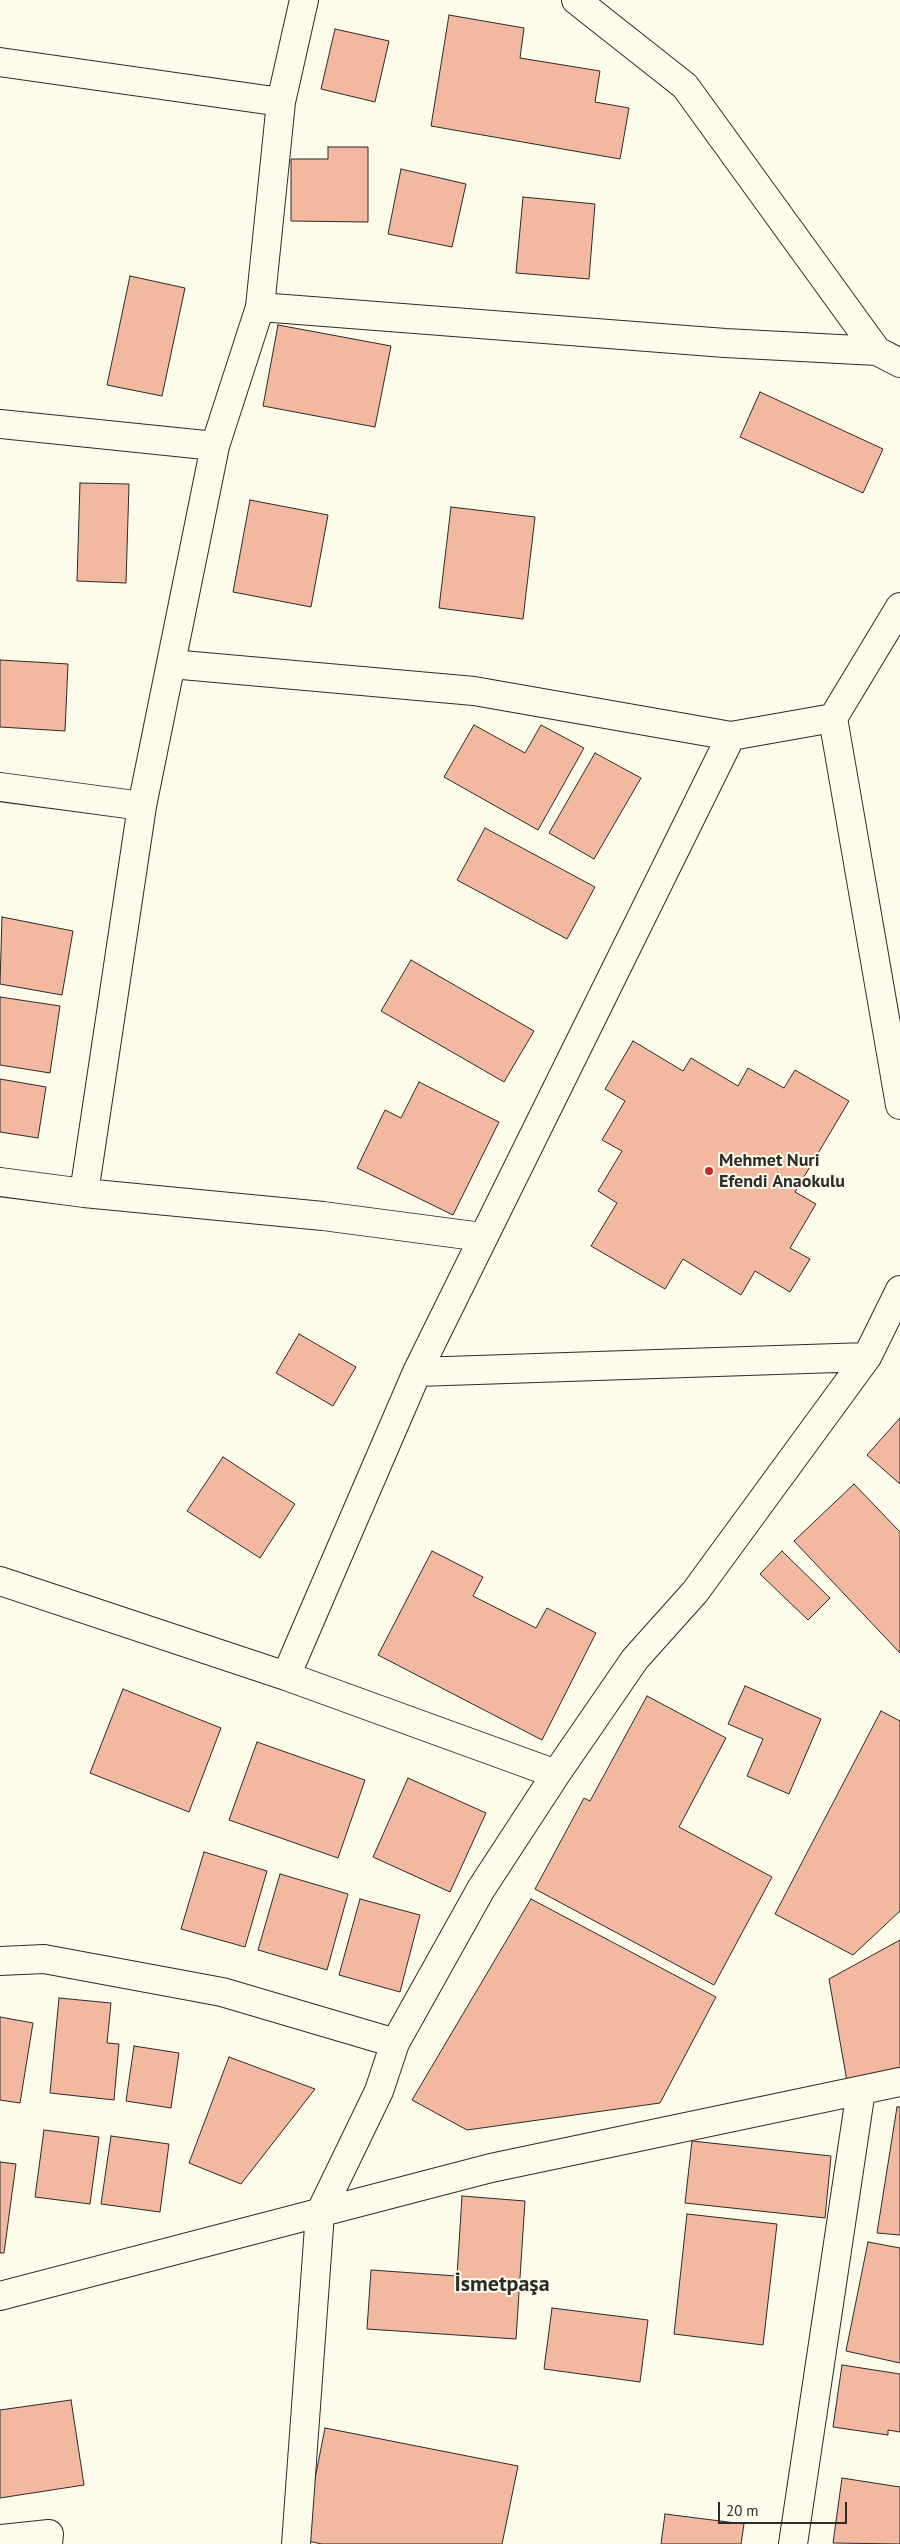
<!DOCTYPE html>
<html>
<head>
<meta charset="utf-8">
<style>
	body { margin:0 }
	#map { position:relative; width:900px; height:2544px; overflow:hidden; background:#fdfbea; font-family:"PT Sans",sans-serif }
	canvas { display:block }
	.scale { position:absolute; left:718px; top:2502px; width:129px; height:22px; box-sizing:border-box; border:2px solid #2b2b2b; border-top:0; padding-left:6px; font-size:15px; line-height:18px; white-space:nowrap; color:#2b2b2b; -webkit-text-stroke:4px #fdfbea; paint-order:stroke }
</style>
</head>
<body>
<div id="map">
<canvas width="900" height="2544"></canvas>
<div class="scale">20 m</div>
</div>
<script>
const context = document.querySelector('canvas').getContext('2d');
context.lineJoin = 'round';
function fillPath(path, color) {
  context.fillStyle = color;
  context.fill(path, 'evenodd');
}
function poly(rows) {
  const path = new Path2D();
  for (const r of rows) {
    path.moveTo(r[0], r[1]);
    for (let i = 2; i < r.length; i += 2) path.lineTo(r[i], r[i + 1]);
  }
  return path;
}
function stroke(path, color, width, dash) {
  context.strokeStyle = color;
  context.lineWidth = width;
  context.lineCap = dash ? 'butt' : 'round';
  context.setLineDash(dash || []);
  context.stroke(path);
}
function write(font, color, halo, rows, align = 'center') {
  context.font = font + ' "PT Sans",sans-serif';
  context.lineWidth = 4;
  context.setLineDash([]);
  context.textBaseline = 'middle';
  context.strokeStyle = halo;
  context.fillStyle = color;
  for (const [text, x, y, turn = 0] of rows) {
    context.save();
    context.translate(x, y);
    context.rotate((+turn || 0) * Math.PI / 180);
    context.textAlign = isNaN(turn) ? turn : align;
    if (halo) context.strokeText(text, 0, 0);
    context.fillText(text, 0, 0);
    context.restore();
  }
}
const building = poly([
	[449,15,524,28,520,58,600,71,595,102,629,108,620,159,431,126,449,15],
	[335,29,389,41,375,102,321,89,335,29],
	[328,147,368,147,368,222,291,221,291,159,328,159,328,147],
	[401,169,466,184,452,247,388,234,401,169],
	[523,197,595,204,589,279,516,273,523,197],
	[130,276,185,288,162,396,107,385,130,276],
	[278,325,391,346,375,427,263,406,278,325],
	[760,392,883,449,863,493,740,437,760,392],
	[80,483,129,484,126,583,77,581,80,483],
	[250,500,328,515,311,607,233,592,250,500],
	[451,507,535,517,523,619,439,608,451,507],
	[0,660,68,664,65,731,0,727,0,660],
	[474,725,525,753,541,725,584,748,538,830,444,777,474,725],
	[595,753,641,778,594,859,549,833,595,753],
	[485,828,595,887,567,939,457,880,485,828],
	[2,917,73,931,62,995,0,984,2,917],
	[411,960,534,1031,504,1082,381,1011,411,960],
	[0,997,60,1006,50,1073,0,1065,0,997],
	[633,1041,683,1071,691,1058,738,1086,748,1068,784,1088,795,1070,849,1101,795,1192,816,1204,790,1248,810,1259,790,1292,755,1271,741,1295,683,1259,665,1289,591,1246,617,1203,598,1191,622,1151,602,1140,625,1101,605,1089,633,1041],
	[0,1079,46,1087,38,1138,0,1132,0,1079],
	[419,1082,499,1122,453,1215,357,1168,385,1110,401,1118,419,1082],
	[299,1334,356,1367,333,1406,276,1373,299,1334],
	[900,1418,900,1484,867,1455,900,1418],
	[223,1457,295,1504,260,1558,187,1511,223,1457],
	[854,1484,900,1532,900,1653,794,1541,854,1484],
	[432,1551,483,1577,473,1596,536,1628,547,1608,596,1633,542,1740,378,1655,432,1551],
	[782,1551,830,1598,808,1620,760,1574,782,1551],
	[745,1686,821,1719,789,1794,747,1776,763,1739,728,1724,745,1686],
	[123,1689,221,1728,189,1812,90,1773,123,1689],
	[647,1696,726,1738,679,1827,772,1877,714,1985,535,1889,584,1798,590,1801,647,1696],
	[881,1711,900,1721,900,1911,853,1955,775,1914,881,1711],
	[257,1742,365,1780,338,1858,229,1820,257,1742],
	[408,1778,486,1813,450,1892,373,1857,408,1778],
	[204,1852,267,1871,245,1947,181,1929,204,1852],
	[280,1874,348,1894,327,1970,258,1950,280,1874],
	[360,1899,420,1915,400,1992,339,1975,360,1899],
	[531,1899,716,1997,660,2103,467,2130,412,2100,531,1899],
	[900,1940,900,2074,848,2087,829,1979,900,1940],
	[59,1998,111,2003,107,2043,119,2044,114,2100,50,2093,59,1998],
	[0,2017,33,2023,20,2103,0,2100,0,2017],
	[134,2046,179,2053,171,2108,126,2101,134,2046],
	[229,2057,315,2089,241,2184,189,2163,229,2057],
	[897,2107,900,2107,900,2235,877,2233,897,2107],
	[44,2130,99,2137,90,2204,35,2197,44,2130],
	[111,2136,169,2144,160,2212,101,2204,111,2136],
	[692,2141,831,2156,825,2218,685,2203,692,2141],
	[0,2162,16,2164,4,2253,0,2253,0,2162],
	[462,2196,525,2201,516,2339,367,2329,371,2270,457,2276,462,2196],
	[687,2214,777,2224,763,2345,674,2334,687,2214],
	[868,2242,900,2248,900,2363,846,2351,868,2242],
	[552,2308,648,2320,640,2382,544,2369,552,2308],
	[842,2365,900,2374,900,2432,888,2430,888,2435,833,2427,842,2365],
	[71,2400,84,2485,0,2498,0,2410,71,2400],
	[325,2428,518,2466,502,2544,322,2544,303,2540,325,2428],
	[842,2478,900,2487,900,2544,833,2543,842,2478],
	[665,2514,744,2524,741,2544,661,2544,665,2514]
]);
fillPath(building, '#f2b8a0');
stroke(building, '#2b2b2b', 1);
const minor = poly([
	[576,0,685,86,877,351],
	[0,62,281,102],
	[260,307,725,343,877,351,900,363],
	[0,424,215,446],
	[171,664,474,691,731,736,833,718,900,607],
	[833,718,900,1105],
	[0,787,142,806],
	[0,1182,84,1193,323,1216,482,1237],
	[84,1193,142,806,215,446,260,307,281,102,304,0],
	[417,1372,867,1357],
	[0,1581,286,1676,556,1774],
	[286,1676,417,1372,731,736],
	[0,1961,44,1959,222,1992,395,2043],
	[0,2296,491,2168,900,2082],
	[0,2539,49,2534,48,2544],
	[296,2544,320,2213,379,2091,395,2043,481,1889,556,1774,635,1659,695,1592,867,1357,900,1290],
	[793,2544,861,2090]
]);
stroke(minor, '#2b2b2b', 30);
stroke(minor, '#fdfbea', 28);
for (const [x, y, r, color] of [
	[709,1171,5,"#c62828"]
]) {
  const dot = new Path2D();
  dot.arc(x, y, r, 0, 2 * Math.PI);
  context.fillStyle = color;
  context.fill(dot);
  stroke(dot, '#fdfbea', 2);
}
write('bold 18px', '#2b2b2b', '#fdfbea', [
	["Mehmet Nuri",719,1161],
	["Efendi Anaokulu",719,1182]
], 'left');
write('bold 22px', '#2b2b2b', '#fdfbea', [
	["İsmetpaşa",502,2285]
]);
</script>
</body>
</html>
